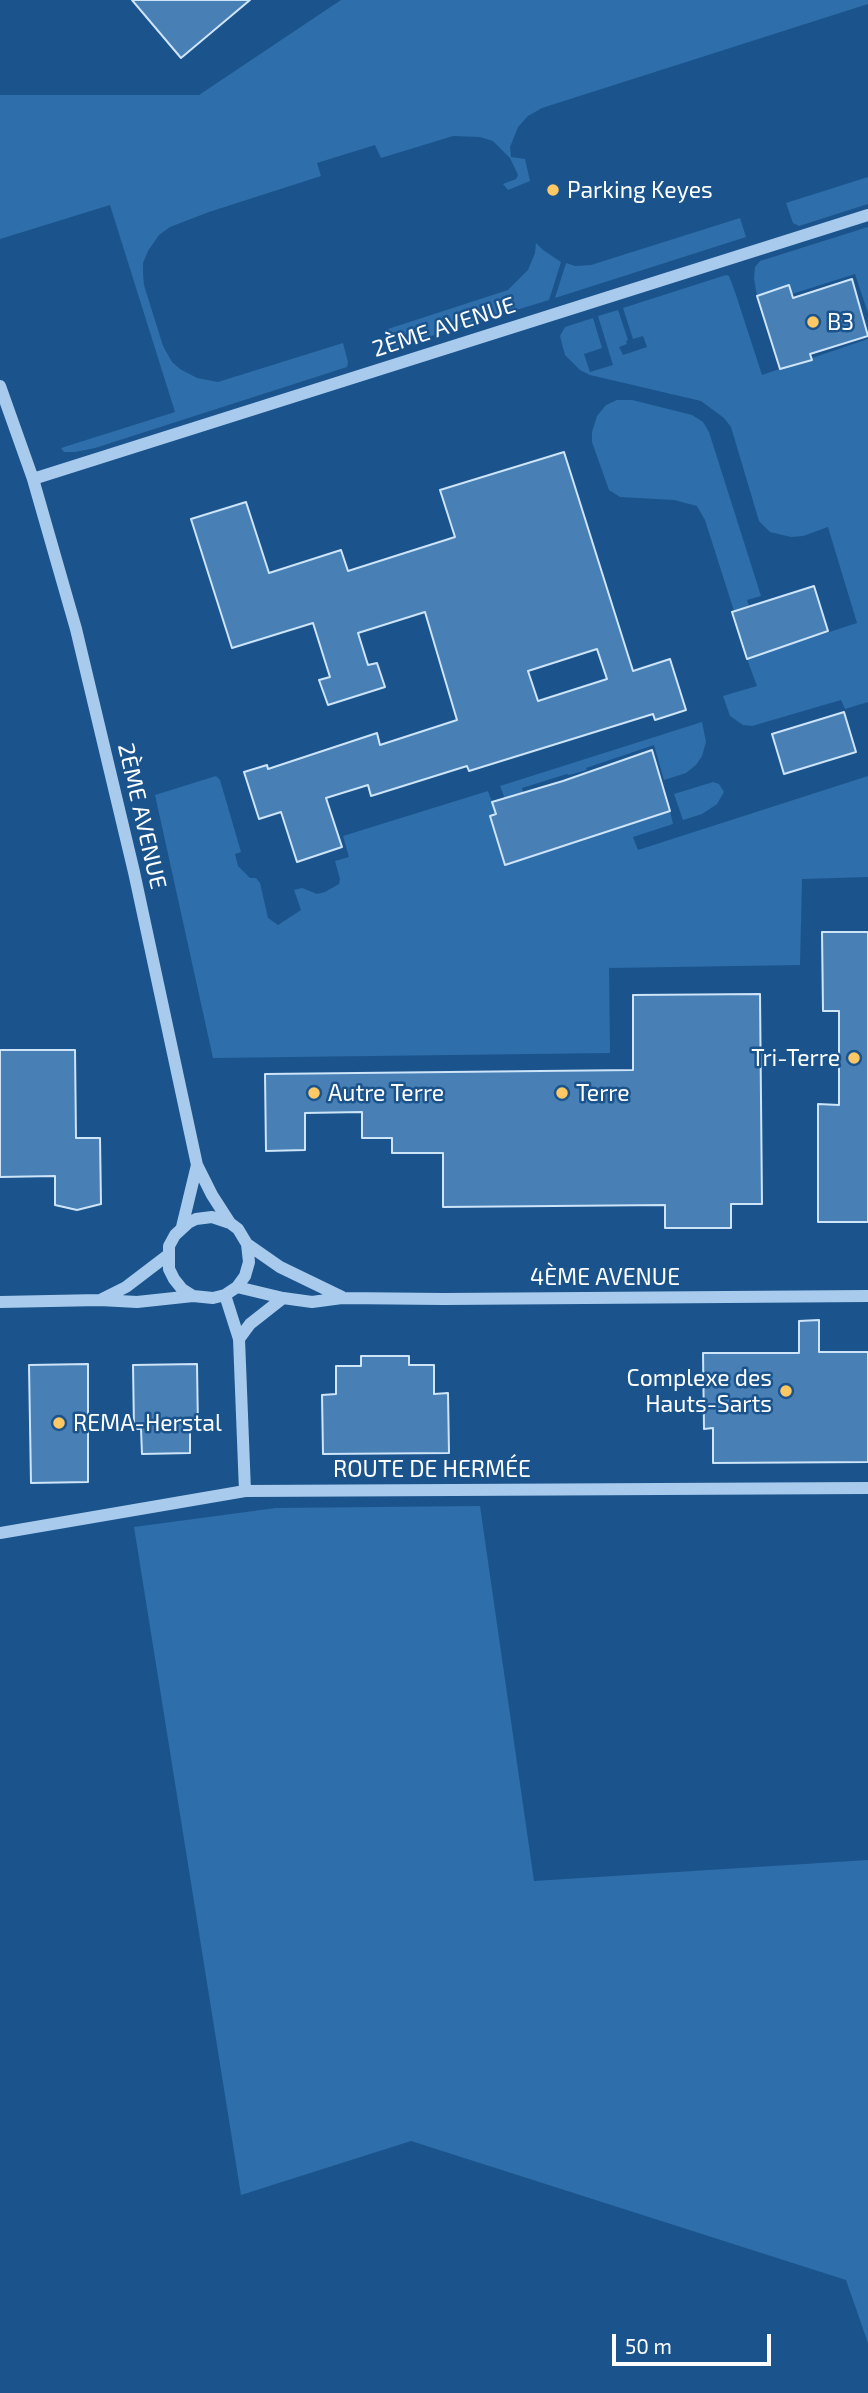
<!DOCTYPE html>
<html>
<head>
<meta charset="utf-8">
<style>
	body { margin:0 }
	#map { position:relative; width:868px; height:2393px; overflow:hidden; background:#1b548c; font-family:"Exo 2",sans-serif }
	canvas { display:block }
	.scale { position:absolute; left:612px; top:2334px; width:159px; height:32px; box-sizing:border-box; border:4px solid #fff; border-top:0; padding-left:9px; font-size:21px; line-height:24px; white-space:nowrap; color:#fff; -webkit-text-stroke:5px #1b548c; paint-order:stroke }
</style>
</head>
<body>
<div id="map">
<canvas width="868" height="2393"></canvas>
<div class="scale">50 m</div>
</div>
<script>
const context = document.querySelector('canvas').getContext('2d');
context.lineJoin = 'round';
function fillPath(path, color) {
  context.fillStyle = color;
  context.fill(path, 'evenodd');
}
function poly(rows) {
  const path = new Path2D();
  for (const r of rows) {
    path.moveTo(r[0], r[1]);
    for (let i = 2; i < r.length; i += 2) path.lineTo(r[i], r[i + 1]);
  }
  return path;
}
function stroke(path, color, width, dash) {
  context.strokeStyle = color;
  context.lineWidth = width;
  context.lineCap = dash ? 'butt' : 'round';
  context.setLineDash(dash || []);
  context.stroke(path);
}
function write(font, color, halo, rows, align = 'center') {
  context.font = font + ' "Exo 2",sans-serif';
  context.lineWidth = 5;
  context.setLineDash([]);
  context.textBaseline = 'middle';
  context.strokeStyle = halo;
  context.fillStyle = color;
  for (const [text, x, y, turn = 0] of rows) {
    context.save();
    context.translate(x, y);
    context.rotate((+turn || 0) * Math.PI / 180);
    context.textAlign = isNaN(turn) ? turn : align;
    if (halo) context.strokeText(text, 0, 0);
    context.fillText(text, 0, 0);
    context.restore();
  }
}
fillPath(poly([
	[341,0,868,0,868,4,542,108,528,116,518,127,510,147,511,157,525,159,530,181,508,190,503,184,516,179,518,175,510,158,493,141,480,137,453,136,381,158,375,145,317,163,321,176,209,212,170,227,159,235,148,251,143,263,143,274,144,285,163,346,172,362,180,369,197,378,218,382,343,343,348,362,347,367,95,448,75,452,64,452,61,448,175,412,110,205,0,239,0,95,199,95],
	[868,177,868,204,799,226,793,223,786,203],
	[740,218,746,237,555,298,566,263,575,266,591,265],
	[868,227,868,313,855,274,792,294,789,286,757,296,754,278,755,267,760,261],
	[536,243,543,250,561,262,549,300,395,347,388,329,508,290,528,270,535,253],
	[726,275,729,276,735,292,762,375,868,339,868,702,845,709,841,700,752,726,743,725,730,716,723,696,757,686,747,659,857,623,828,527,803,536,791,537,770,532,759,521,731,427,724,418,701,401,590,375,580,370,565,355,560,336,565,327,593,318,602,348,584,354,590,372,613,365,598,316,618,310,628,340,626,341,627,344,619,347,623,355,647,347,643,336,633,339,623,308],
	[617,400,632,400,692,415,703,422,709,432,761,596,747,600,749,606,734,611,705,520,697,506,674,500,620,497,609,490,592,442,592,432,597,416,606,405],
	[702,722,706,742,702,756,696,765,686,773,664,780,654,745,586,768,587,770,569,775,567,774,522,788,528,807,510,812,500,786],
	[216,776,220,780,241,852,235,854,238,866,250,878,256,878,260,883,268,918,278,925,301,910,294,890,302,888,317,894,325,892,339,884,340,879,335,861,349,857,343,836,488,791,496,814,490,817,505,865,670,811,673,824,633,837,638,850,868,776,868,877,802,879,800,965,609,968,610,1053,213,1058,155,795],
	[713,782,719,784,724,792,717,804,702,814,683,820,674,794],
	[480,1506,534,1881,868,1860,868,2343,846,2280,411,2141,241,2195,134,1527,276,1508]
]), '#2e6eaa');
const building = poly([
	[132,0,250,0,181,58,132,0],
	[852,279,868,336,810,354,812,360,780,369,757,296,789,285,793,298,852,279],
	[564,452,633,671,670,659,686,710,655,720,653,714,469,771,467,766,371,796,368,785,326,798,342,847,297,862,281,812,259,819,244,772,267,765,268,769,377,733,380,745,457,720,425,612,358,633,368,665,377,663,385,687,328,705,319,680,330,677,313,623,232,648,191,519,246,502,269,573,341,550,348,571,455,537,440,490,564,452],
	[597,649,607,679,538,701,528,671,597,649],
	[814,586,828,631,747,659,732,612,814,586],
	[844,712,856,752,784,774,772,734,844,712],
	[652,750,670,811,505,865,490,816,496,814,492,802,563,781,652,750],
	[822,932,868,932,868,1222,818,1222,818,1104,839,1105,839,1011,823,1011,822,932],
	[760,994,762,1204,731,1204,731,1228,665,1228,665,1205,443,1207,443,1153,392,1153,392,1138,362,1138,362,1112,305,1113,305,1150,266,1151,265,1074,633,1070,633,995,760,994],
	[0,1050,75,1050,76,1138,100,1138,101,1204,77,1210,55,1205,55,1176,0,1177,0,1050],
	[819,1320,819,1352,868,1352,868,1462,713,1463,713,1428,704,1429,703,1353,799,1353,799,1321,819,1320],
	[361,1356,409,1356,409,1365,434,1365,434,1394,448,1393,449,1453,323,1454,322,1395,336,1394,336,1366,361,1366,361,1356],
	[88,1364,88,1482,31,1483,29,1365,88,1364],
	[197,1364,198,1429,190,1429,190,1453,142,1454,141,1429,134,1429,133,1365,197,1364]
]);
fillPath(building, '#4880b6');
stroke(building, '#cde4f9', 2);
stroke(poly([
	[0,386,33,479,76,629,134,872,197,1165,212,1195,230,1223],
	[33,479,868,215],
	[182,1227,197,1165],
	[247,1244,249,1262,245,1276,237,1287,225,1295,213,1298,193,1296,182,1289,174,1279,169,1269,169,1246,175,1235,188,1223,196,1219,212,1217,230,1223,238,1229,247,1244,280,1267,342,1297],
	[237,1287,283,1298,312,1302,342,1298,444,1299,868,1296],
	[225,1295,239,1339,245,1491],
	[100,1300,126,1287,168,1255],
	[0,1302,100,1300,137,1302,193,1296],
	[239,1339,250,1324,283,1298],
	[0,1533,245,1491,868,1488]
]), '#a8cbed', 12);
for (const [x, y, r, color] of [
	[553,190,7,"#fec865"],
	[813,322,7,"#fec865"],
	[854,1058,7,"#fec865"],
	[314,1093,7,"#fec865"],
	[562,1093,7,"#fec865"],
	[786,1391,7,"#fec865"],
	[59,1423,7,"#fec865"]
]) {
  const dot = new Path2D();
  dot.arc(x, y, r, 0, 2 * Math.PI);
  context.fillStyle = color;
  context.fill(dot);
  stroke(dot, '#1b548c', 2.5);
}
write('23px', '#fff', '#1b548c', [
	["Parking Keyes",567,190],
	["B3",827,322],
	["Tri-Terre",840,1058,"right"],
	["Autre Terre",328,1093],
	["Terre",576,1093],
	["Complexe des",772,1378,"right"],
	["Hauts-Sarts",772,1404,"right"],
	["REMA-Herstal",73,1423]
], 'left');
write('23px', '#fff', '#1b548c', [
	["2ÈME AVENUE",444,327,-18],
	["2ÈME AVENUE",142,816,77],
	["4ÈME AVENUE",605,1277],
	["ROUTE DE HERMÉE",432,1469]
]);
</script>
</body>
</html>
